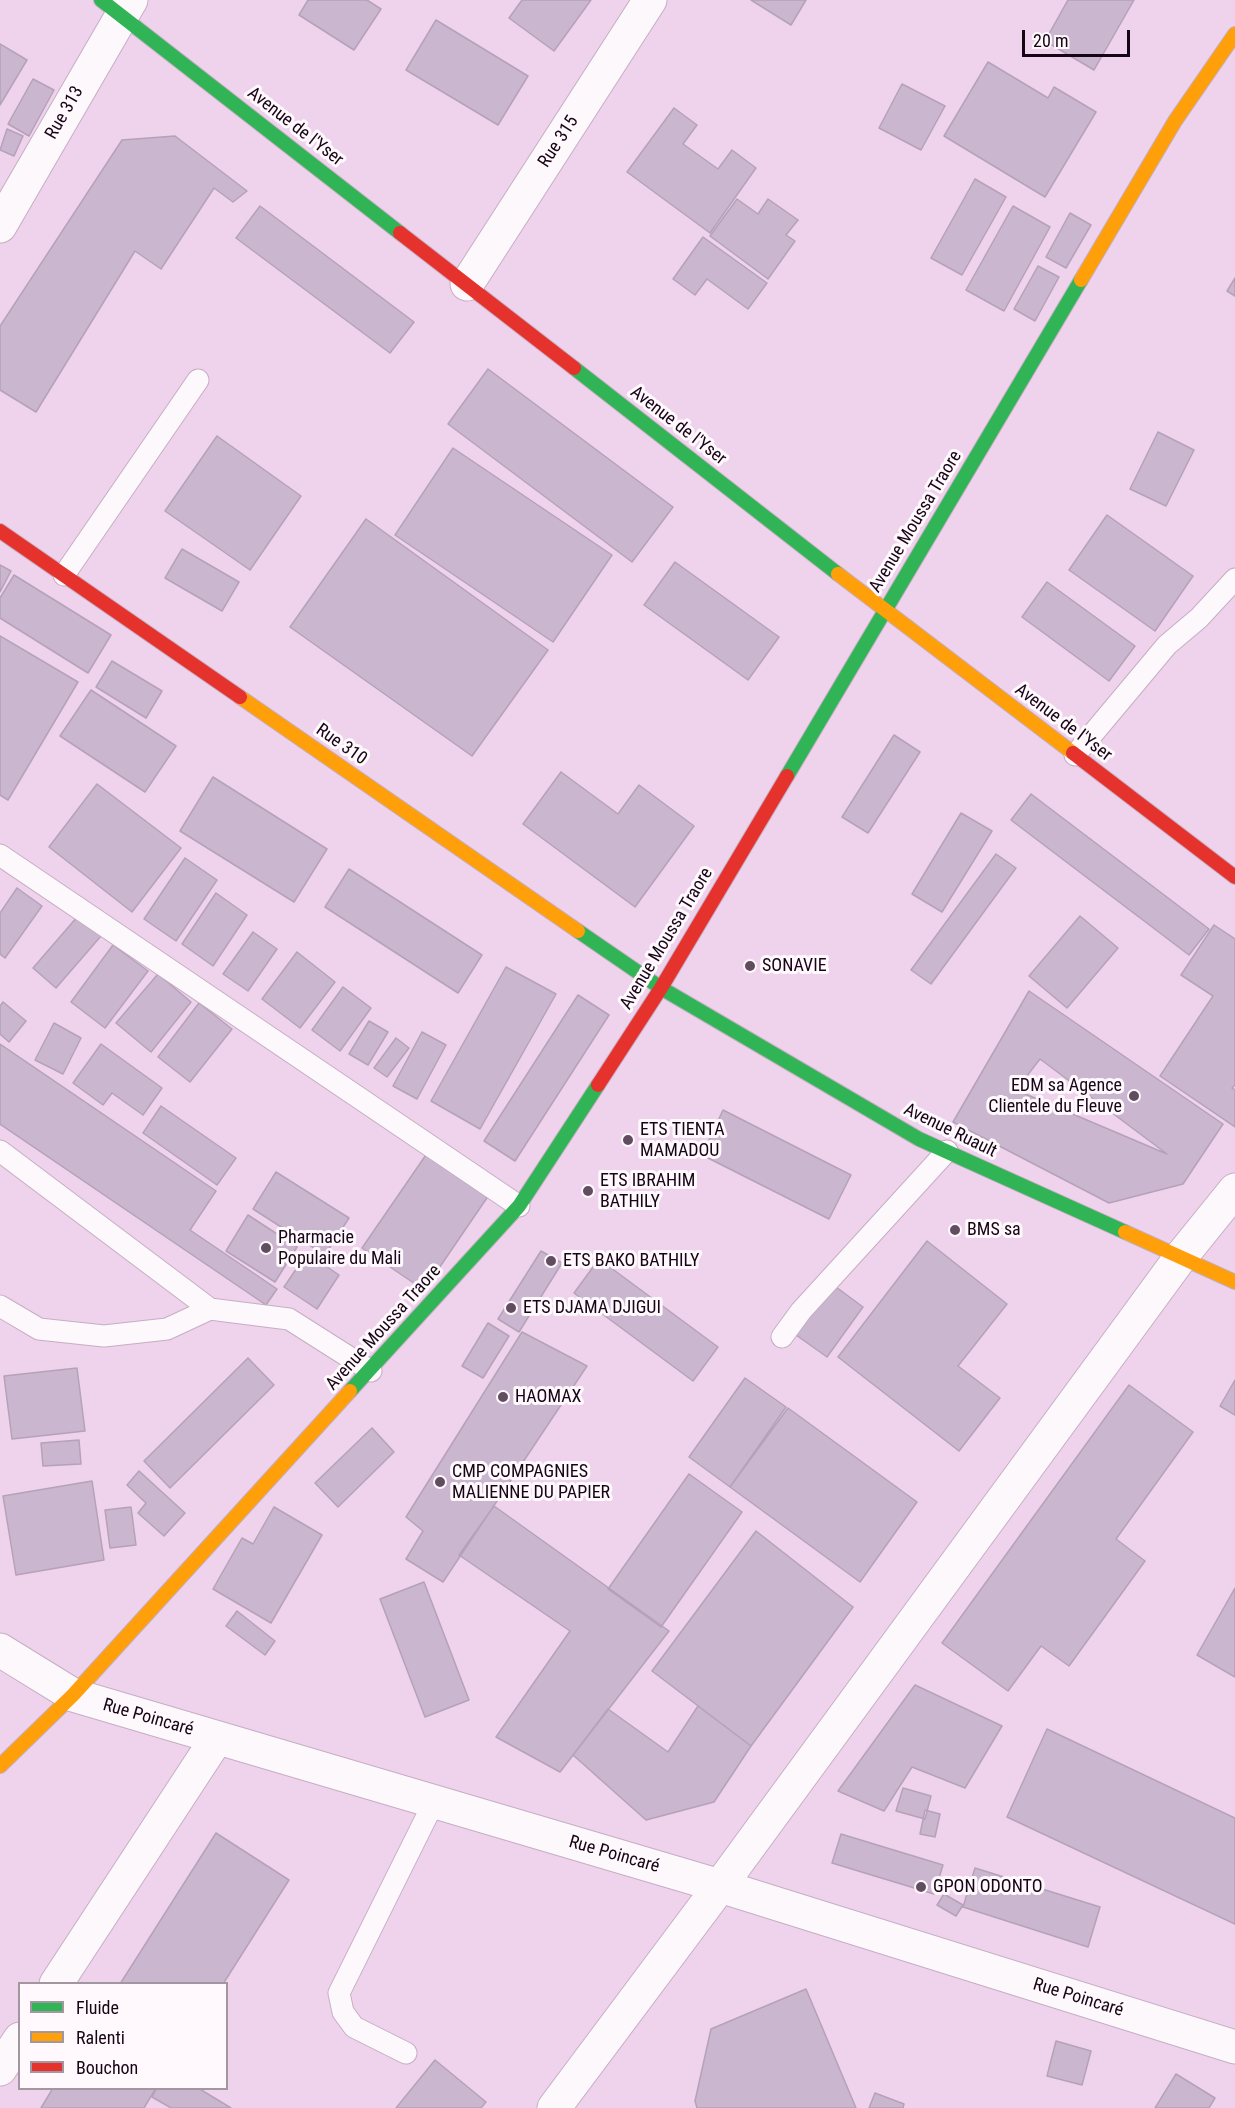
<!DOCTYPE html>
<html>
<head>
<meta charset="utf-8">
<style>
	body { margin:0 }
	#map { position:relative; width:1235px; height:2108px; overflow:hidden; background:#efd2ec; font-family:"Roboto Condensed",sans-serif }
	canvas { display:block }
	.legend { position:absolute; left:18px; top:1982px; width:210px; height:108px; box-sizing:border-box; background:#fff9fe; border:2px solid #a297a1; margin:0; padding:8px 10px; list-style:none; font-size:18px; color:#160515 }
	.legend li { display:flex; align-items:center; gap:12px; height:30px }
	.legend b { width:30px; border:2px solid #a297a1 }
	.scale { position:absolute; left:1022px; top:30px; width:108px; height:27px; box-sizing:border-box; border:3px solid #160515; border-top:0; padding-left:8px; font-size:18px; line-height:21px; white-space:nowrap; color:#160515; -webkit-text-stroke:4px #fff9fe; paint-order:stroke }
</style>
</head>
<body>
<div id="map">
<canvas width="1235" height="2108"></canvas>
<ul class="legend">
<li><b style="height:8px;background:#30b455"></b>Fluide</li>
<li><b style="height:8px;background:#ff9f0a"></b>Ralenti</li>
<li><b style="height:8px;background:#e5322d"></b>Bouchon</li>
</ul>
<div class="scale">20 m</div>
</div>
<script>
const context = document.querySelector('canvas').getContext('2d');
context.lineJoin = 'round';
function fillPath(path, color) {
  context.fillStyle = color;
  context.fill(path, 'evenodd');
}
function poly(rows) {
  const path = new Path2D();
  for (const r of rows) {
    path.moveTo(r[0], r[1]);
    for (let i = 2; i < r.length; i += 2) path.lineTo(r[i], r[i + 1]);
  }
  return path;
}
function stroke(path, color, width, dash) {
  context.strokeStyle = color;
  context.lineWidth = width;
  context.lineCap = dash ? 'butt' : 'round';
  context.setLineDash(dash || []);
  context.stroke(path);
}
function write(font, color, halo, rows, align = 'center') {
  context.font = font + ' "Roboto Condensed",sans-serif';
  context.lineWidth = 6;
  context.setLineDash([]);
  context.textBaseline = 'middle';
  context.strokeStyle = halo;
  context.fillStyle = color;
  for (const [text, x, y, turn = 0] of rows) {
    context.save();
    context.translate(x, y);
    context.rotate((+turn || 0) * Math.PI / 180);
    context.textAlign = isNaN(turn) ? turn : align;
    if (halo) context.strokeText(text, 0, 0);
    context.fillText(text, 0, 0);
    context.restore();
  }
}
const building = poly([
	[308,0,367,0,381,9,354,50,299,15,308,0],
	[522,0,591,0,554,51,509,18,522,0],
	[751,0,806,0,791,25,751,0],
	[1068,0,1134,0,1094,70,1045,41,1068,0],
	[436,20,528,76,498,125,406,70,436,20],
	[0,44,27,60,0,105,0,44],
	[988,62,1048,98,1054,87,1096,112,1045,197,944,136,988,62],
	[33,79,54,90,29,136,8,124,33,79],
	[902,84,945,106,921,150,879,128,902,84],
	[674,108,697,125,683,144,718,169,732,150,756,168,710,233,627,172,674,108],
	[7,129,23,136,14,156,0,150,7,129],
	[175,136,247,191,233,202,214,188,161,269,135,251,36,412,0,390,0,326,122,140,175,136],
	[975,179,1006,197,962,275,931,258,975,179],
	[737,199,758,214,768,199,798,220,786,235,795,241,768,279,710,236,737,199],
	[260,206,414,322,390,353,236,238,260,206],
	[1013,206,1050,227,1004,311,966,290,1013,206],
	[1070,213,1091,225,1066,268,1046,257,1070,213],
	[703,237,767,283,748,309,707,279,695,295,673,279,703,237],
	[1038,266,1059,277,1035,321,1014,309,1038,266],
	[1235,278,1235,296,1227,291,1235,278],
	[488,369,673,507,632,562,448,424,488,369],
	[1158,432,1194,450,1166,506,1130,489,1158,432],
	[217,436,301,496,250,570,165,511,217,436],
	[453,448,612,555,553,642,395,535,453,448],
	[1107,515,1193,576,1155,631,1069,570,1107,515],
	[366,519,548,650,472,756,290,627,366,519],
	[182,549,239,582,222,611,165,578,182,549],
	[675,562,779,637,748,680,644,605,675,562],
	[0,565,11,571,0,592,0,565],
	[14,575,111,635,88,673,0,618,0,598,14,575],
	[1047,582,1135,646,1109,681,1022,617,1047,582],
	[0,636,78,682,8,800,0,795,0,636],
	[112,661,162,691,146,718,96,687,112,661],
	[91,690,176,746,145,792,60,736,91,690],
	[894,735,920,752,868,833,842,817,894,735],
	[561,772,618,814,639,785,694,826,635,907,523,824,561,772],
	[213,777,327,849,294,902,180,831,213,777],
	[97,784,181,848,132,912,49,847,97,784],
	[1031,794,1209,929,1189,955,1011,820,1031,794],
	[961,813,992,831,942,912,912,894,961,813],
	[996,854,1016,868,931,984,911,970,996,854],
	[185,858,217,880,176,941,144,919,185,858],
	[349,869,482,955,458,993,325,907,349,869],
	[17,888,42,906,5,958,0,954,0,913,17,888],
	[216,893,247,915,213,966,182,944,216,893],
	[78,916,101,936,56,988,33,968,78,916],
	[1080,916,1118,948,1067,1008,1029,976,1080,916],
	[1214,925,1235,939,1235,1085,1232,1088,1235,1090,1235,1127,1160,1076,1213,996,1181,975,1214,925],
	[253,932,277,949,248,991,223,974,253,932],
	[113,945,148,971,105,1028,71,1002,113,945],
	[297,952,335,982,300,1028,262,999,297,952],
	[506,967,556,994,480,1129,431,1101,506,967],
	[158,974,191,1002,151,1052,116,1023,158,974],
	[343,987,371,1008,340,1051,312,1030,343,987],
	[1029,991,1223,1124,1183,1184,1109,1203,953,1122,1029,991],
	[1040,1059,1167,1154,1016,1090,1040,1059],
	[578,995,609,1015,515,1161,484,1141,578,995],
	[3,1002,26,1021,9,1042,0,1034,0,1006,3,1002],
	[199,1003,232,1029,190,1082,158,1057,199,1003],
	[369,1021,388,1032,368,1065,349,1054,369,1021],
	[54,1023,81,1038,63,1074,35,1060,54,1023],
	[422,1032,446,1045,417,1099,393,1086,422,1032],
	[396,1038,409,1048,387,1077,374,1068,396,1038],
	[0,1044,216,1191,190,1230,277,1289,266,1305,0,1124,0,1044],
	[101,1044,162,1088,143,1115,112,1093,103,1105,73,1083,101,1044],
	[161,1106,236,1158,217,1185,143,1133,161,1106],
	[723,1110,851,1175,829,1219,702,1155,723,1110],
	[430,1149,491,1192,424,1290,362,1248,430,1149],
	[276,1172,349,1218,325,1255,253,1209,276,1172],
	[248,1215,297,1247,275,1282,226,1251,248,1215],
	[927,1241,1007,1304,958,1366,1000,1398,959,1451,838,1357,927,1241],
	[541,1251,562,1263,519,1332,498,1319,541,1251],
	[307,1253,339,1275,317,1309,284,1287,307,1253],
	[599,1259,718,1347,693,1381,574,1293,599,1259],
	[832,1284,863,1307,827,1357,796,1335,832,1284],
	[488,1323,509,1336,483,1378,462,1366,488,1323],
	[522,1332,587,1366,443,1582,406,1559,423,1531,406,1517,522,1332],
	[248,1358,274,1385,170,1488,144,1461,248,1358],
	[77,1368,85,1431,12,1439,4,1376,77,1368],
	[745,1378,786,1407,730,1487,689,1457,745,1378],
	[1235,1380,1235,1415,1220,1406,1235,1380],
	[1129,1385,1193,1432,1116,1539,1145,1561,1069,1666,1041,1646,1008,1691,942,1643,1129,1385],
	[788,1408,917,1502,860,1582,730,1487,788,1408],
	[372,1428,394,1452,338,1507,315,1483,372,1428],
	[79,1440,81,1464,43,1466,41,1443,79,1440],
	[139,1471,185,1513,164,1536,138,1513,146,1503,127,1485,139,1471],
	[689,1474,742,1512,661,1627,608,1589,689,1474],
	[92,1481,104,1560,16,1575,3,1496,92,1481],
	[494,1506,669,1631,560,1772,496,1737,570,1631,459,1555,494,1506],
	[131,1507,136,1545,110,1548,105,1510,131,1507],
	[274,1507,322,1535,271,1623,213,1589,242,1538,253,1544,274,1507],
	[756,1531,853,1607,751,1746,652,1671,756,1531],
	[424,1582,469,1700,425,1717,380,1599,424,1582],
	[1235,1588,1235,1677,1197,1655,1235,1588],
	[237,1611,275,1641,265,1655,226,1626,237,1611],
	[915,1685,1002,1726,965,1788,912,1767,884,1811,838,1791,915,1685],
	[698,1706,751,1746,714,1802,646,1820,573,1755,608,1709,668,1752,698,1706],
	[1047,1729,1235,1818,1235,1924,1007,1817,1047,1729],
	[903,1788,931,1796,925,1819,896,1811,903,1788],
	[925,1810,940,1814,935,1837,920,1834,925,1810],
	[216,1833,289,1880,223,1984,120,1984,216,1833],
	[841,1834,943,1865,934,1894,832,1863,841,1834],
	[975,1868,1100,1907,1088,1947,963,1907,975,1868],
	[944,1894,963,1905,956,1916,937,1905,944,1894],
	[806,1989,856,2108,697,2108,695,2101,711,2029,806,1989],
	[1056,2041,1091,2051,1082,2085,1047,2076,1056,2041],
	[435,2060,486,2102,481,2108,396,2108,435,2060],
	[1176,2074,1215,2098,1209,2108,1155,2108,1176,2074],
	[53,2088,156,2088,144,2108,41,2108,53,2088],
	[157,2088,198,2088,231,2108,171,2108,152,2097,157,2088],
	[875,2093,904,2104,903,2108,869,2108,875,2093]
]);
fillPath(building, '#cab6cf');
stroke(building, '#b5a2b8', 1.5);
const lane = poly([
	[64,575,198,380],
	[1075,755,1167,645,1199,618,1235,579],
	[0,855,519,1206],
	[0,1151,210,1309],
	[0,1306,39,1329,104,1336,167,1329,210,1309,289,1319,371,1371],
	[782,1337,801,1311,947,1151],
	[406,2053,354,2027,343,2012,339,1993,434,1802]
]);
const street = poly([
	[0,226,131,0],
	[467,284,650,0],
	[0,1650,73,1695,720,1886,1235,2047],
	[56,1984,217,1738],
	[0,2069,20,2039],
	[554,2108,720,1886,1180,1258,1235,1190]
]);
const fast = poly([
	[101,0,400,233],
	[574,368,838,574],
	[787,776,1081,280],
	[578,931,661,988,919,1139,1125,1232],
	[350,1391,519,1206,598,1085]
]);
const slow = poly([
	[1081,280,1175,121,1235,34],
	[838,574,1073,753],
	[240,697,578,931],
	[1125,1232,1235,1282],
	[0,1766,73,1695,350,1391]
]);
const jam = poly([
	[400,233,574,368],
	[0,531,240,697],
	[1073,753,1235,877],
	[598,1085,661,988,787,776]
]);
stroke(lane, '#c5aec3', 23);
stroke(street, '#c5aec3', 35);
stroke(fast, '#c5aec3', 16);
stroke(slow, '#c5aec3', 16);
stroke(jam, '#c5aec3', 16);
stroke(lane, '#fdf8fc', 21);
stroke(street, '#fdf8fc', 33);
stroke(fast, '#30b455', 14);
stroke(slow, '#ff9f0a', 14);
stroke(jam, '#e5322d', 14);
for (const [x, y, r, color] of [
	[750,966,6,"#624d60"],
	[1134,1096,6,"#624d60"],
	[628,1140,6,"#624d60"],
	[588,1191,6,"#624d60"],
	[955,1230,6,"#624d60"],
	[266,1248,6,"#624d60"],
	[551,1261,6,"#624d60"],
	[511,1308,6,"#624d60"],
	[503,1397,6,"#624d60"],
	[440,1482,6,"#624d60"],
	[921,1887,6,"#624d60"]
]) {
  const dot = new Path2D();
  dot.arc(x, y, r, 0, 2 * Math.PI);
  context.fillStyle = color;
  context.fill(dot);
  stroke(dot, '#fff9fe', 2);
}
write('18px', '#160515', '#fff9fe', [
	["Rue 313",65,113,-60],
	["Avenue de l'Yser",295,127,38],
	["Rue 315",559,142,-57],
	["Avenue de l'Yser",678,426,38],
	["Avenue Moussa Traore",916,522,-59],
	["Avenue de l'Yser",1063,723,37],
	["Rue 310",341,745,35],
	["Avenue Moussa Traore",667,939,-59],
	["Avenue Ruault",950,1131,26],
	["Avenue Moussa Traore",384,1328,-48],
	["Rue Poincaré",148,1718,16],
	["Rue Poincaré",614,1855,16],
	["Rue Poincaré",1078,1998,17]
]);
write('18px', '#160515', '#fff9fe', [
	["SONAVIE",762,966],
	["EDM sa Agence",1122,1086,"right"],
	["Clientele du Fleuve",1122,1107,"right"],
	["ETS TIENTA",640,1130],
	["MAMADOU",640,1151],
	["ETS IBRAHIM",600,1181],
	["BATHILY",600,1202],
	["BMS sa",967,1230],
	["Pharmacie",278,1238],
	["Populaire du Mali",278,1259],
	["ETS BAKO BATHILY",563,1261],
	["ETS DJAMA DJIGUI",523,1308],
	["HAOMAX",515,1397],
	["CMP COMPAGNIES",452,1472],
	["MALIENNE DU PAPIER",452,1493],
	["GPON ODONTO",933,1887]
], 'left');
</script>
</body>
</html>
